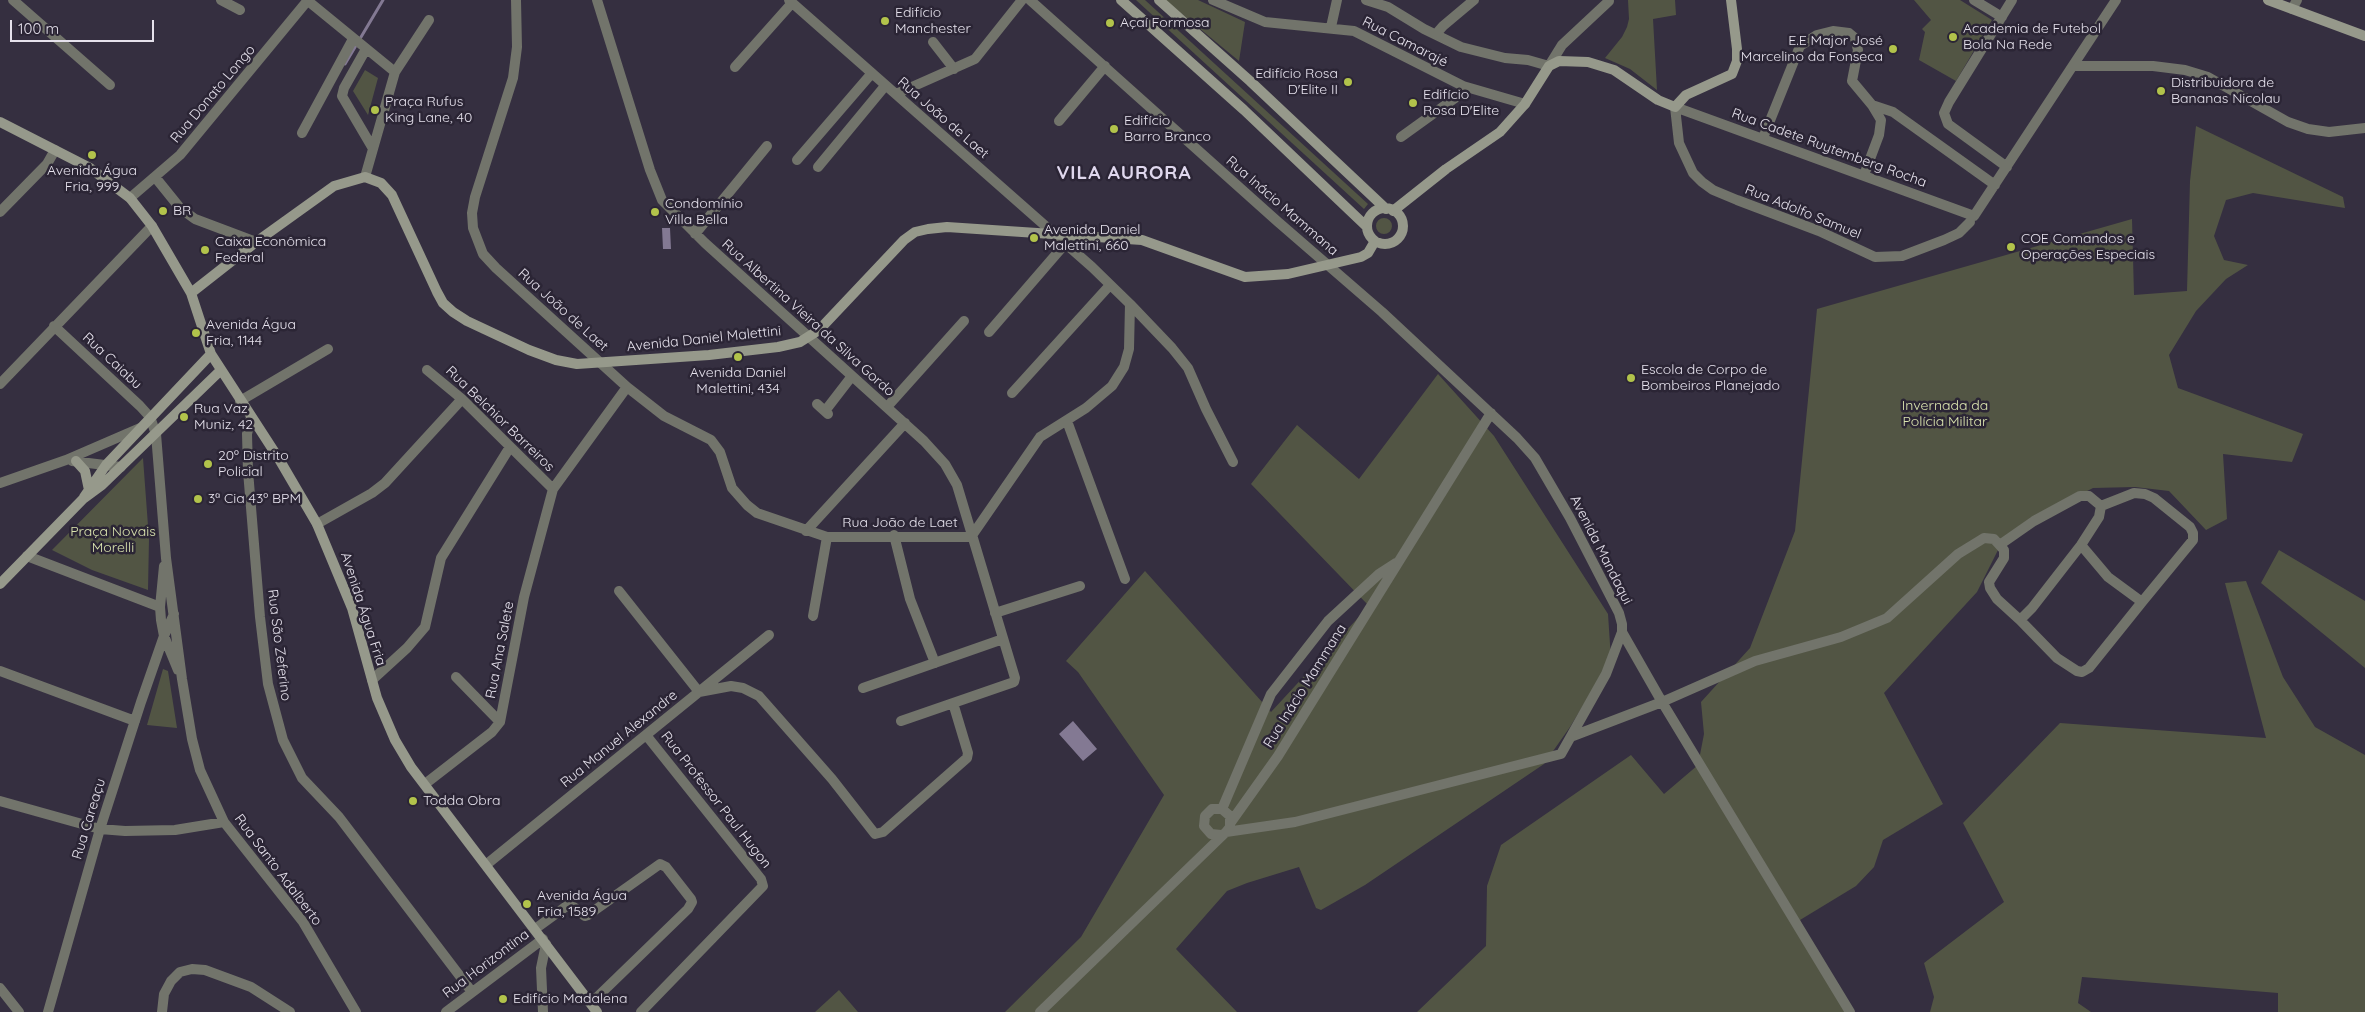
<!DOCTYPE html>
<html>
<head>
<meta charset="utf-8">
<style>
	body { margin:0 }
	#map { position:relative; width:2365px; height:1012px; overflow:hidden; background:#352f40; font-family:Quicksand,sans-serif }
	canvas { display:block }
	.scale { position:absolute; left:10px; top:20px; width:144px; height:22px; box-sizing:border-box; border:2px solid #e5e1ec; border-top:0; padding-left:6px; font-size:15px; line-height:18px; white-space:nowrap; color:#e5e1ec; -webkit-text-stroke:4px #2b2535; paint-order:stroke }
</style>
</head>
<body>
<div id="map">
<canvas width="2365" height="1012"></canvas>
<div class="scale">100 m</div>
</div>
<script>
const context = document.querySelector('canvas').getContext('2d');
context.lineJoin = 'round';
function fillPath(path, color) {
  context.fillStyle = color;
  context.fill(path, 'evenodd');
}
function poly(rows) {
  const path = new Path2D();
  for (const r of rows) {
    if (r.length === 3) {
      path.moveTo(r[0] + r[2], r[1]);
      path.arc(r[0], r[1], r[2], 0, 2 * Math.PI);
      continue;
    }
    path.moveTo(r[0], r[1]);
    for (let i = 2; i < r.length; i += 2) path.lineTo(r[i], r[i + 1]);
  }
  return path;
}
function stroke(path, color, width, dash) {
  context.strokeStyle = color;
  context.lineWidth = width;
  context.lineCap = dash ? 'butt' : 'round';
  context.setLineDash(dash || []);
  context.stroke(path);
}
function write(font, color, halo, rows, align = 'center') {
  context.font = font + ' Quicksand,sans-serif';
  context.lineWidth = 5;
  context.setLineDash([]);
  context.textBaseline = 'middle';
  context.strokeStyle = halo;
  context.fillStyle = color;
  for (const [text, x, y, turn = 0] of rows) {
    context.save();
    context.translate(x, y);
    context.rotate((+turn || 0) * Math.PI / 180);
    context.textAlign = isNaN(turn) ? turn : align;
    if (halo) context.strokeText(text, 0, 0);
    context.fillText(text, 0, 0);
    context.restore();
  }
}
fillPath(poly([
	[1136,0,1145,0,1368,204,1364,209],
	[1165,0,1198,0,1245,22,1239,61],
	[1628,0,1675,0,1676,15,1653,19,1657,90,1630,69,1605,58,1622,37,1627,27,1629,19],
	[1914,0,1960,0,1992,20,1956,81,1919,60,1925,32,1922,29,1931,20],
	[365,70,378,78,368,115,353,91],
	[2196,126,2343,197,2345,208,2253,193,2226,200,2214,236,2224,260,2248,265,2226,279,2196,311,2169,355,2178,388,2303,434,2292,462,2223,454,2227,519,2206,530,2169,491,2135,487,2093,488,2035,518,2003,540,1977,592,1884,693,1943,804,1883,840,1874,867,1856,886,1800,920,1845,1012,1417,1012,1486,946,1487,886,1501,845,1631,755,1664,794,1698,765,1704,734,1701,702,1750,648,1795,531,1817,309,2132,219,2134,295,2187,291,2190,181],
	[1384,226,8],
	[1438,374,1494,436,1608,614,1611,659,1570,727,1544,764,1365,885,1321,910,1316,908,1299,867,1247,883,1227,891,1176,949,1237,1012,1005,1012,1081,937,1164,795,1078,672,1066,661,1145,571,1271,712,1369,606,1251,484,1297,425,1359,479],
	[143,458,149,539,148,590,92,570,52,550],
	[2279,550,2365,601,2365,668,2261,583],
	[2246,581,2283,677,2315,727,2365,755,2365,1012,2278,1012,2278,993,2082,977,2078,1003,2091,1012,1930,1012,1934,997,1924,963,2004,902,1963,823,2060,723,2266,738,2225,583],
	[163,669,168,671,177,728,147,725],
	[839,990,858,1012,815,1012]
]), '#525544');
fillPath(poly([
	[662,228,670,228,671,249,663,249],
	[1073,721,1097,749,1083,761,1059,734]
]), '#837993');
stroke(poly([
	[345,64,383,0]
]), '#837993', 3);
stroke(poly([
	[13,0,110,85],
	[221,0,240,10],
	[516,0,517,47,513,78,475,197,472,213,473,228,483,254,496,268,627,387,664,416,711,440,720,452,732,488,747,505,757,513,827,537,971,537],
	[597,0,650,170,662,200,705,243,924,441,945,464,957,485,1015,678,1014,682,901,721],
	[789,0,1092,267,1130,304,1129,349,1124,367,1112,386,1086,408,1040,437,971,537],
	[1030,0,1277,221,1382,312,1517,438,1535,458,1570,518,1619,613,1622,624,1622,632,1606,674,1561,754,1295,822,1226,832],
	[1213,0,1265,22,1354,31,1463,86,1525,104],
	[1366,0,1388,7,1424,29,1461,47,1505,58,1528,60,1549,66,1562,45,1609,1],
	[1974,0,2002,17],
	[308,1,395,72],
	[2292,9,2297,0],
	[1331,27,1337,0],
	[1436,34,1443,26,1474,0],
	[933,42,954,69],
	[366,49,344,88,342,96,372,147],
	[2074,66,2153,66,2185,70,2208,77,2288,122,2308,129,2329,132,2365,128],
	[735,67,792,3],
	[896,94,975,59,1022,0],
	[1872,105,1893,112,1995,185],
	[1059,121,1105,66],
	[302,133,353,39],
	[1401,137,1469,88],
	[1763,138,1800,46,1817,35,1833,31,1849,33,1855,38,1858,50,1852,81,1872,105,1881,120,1879,135,1864,175],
	[797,160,872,73],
	[818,167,885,86],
	[2007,167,1948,124,1944,113,1949,102,2012,0],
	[155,177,180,208,195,219,256,242],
	[365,177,395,72,429,20],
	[130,198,180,155,308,0],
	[0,212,47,164,55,150],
	[1970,222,1959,233,1944,240,1902,256,1875,257,1819,231,1737,200,1713,190,1702,182,1693,173,1679,143,1675,107,1974,216,2116,0],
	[695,234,767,146],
	[1130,304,1172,348,1188,368,1206,409,1233,462],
	[54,326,140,406,150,417,156,434,166,558,182,679,192,739,200,770,224,822,303,922,356,1012],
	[989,332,1065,244],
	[427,370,462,399,553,489],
	[0,384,152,226],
	[1012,393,1110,285],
	[240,401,328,349],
	[817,404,828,414],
	[887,407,964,321],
	[825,411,852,376],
	[251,417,247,434,248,471,260,617,268,684,283,740,302,778,339,817,472,992],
	[1067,421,1125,579],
	[72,461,121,467],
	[0,483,66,460,140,428],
	[2101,506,2134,493,2145,494,2154,498,2190,527,2193,533,2193,540,2142,602],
	[317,524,372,493,385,483,462,399],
	[806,531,905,423],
	[894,535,910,599,935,663],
	[27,556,160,607],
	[164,566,160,607,161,620,164,636,178,670],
	[619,591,699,692,731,686,743,688,759,696,832,779,875,834,883,832,967,758,968,753,953,703],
	[995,613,1080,586],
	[813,616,827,537],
	[2020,620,2057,658,2077,671,2082,672,2089,668,2142,602,2108,577,2081,545],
	[1622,632,1662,702,1850,1012],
	[0,671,135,721],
	[456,677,500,722],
	[372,680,407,648,425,627,441,558,510,447],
	[863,688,1003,639],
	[1573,736,1662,702,1755,661,1841,637,1887,618,1958,554,1984,538,1994,539,2004,550,2004,558,1989,582,1990,588,1997,599,2020,620,2032,608,2081,545,2099,517,2101,506,2089,496,2080,496,2034,521,2001,544],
	[425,784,492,732,500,722,524,597,553,489,627,387],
	[0,801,100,829,125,831,175,830,224,822],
	[1222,809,1271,694,1328,621,1379,574,1396,563],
	[1231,822,1278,756,1491,413],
	[487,864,769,635],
	[535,929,568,905,571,905,585,916,588,915,660,864,666,867,691,899,692,902,688,909,591,1003],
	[0,988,19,1012],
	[48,1012,100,829,141,702,164,636,174,614],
	[162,1012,164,994,171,981,180,972,192,969,205,970,251,987,290,1012],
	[446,1012,543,939],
	[543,1012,541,968,546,944],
	[641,1012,763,886,761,879,646,735],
	[1040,1012,1226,832,1230,827,1230,816,1222,809,1212,809,1205,816,1204,826,1211,834,1221,835]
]), '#72746b', 10);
stroke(poly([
	[1121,0,1244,110,1367,227],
	[1159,0,1250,81,1386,209],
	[2268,0,2365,36],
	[0,122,90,168,130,198,152,226,191,293,211,354,279,459,317,524,352,608,377,698,395,740,411,767,597,1012],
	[1385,226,18],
	[1393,211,1446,169,1500,132,1525,104,1549,66,1559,61,1588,62,1614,70,1658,100,1675,107,1686,95,1732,74,1737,61,1737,49,1731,0],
	[191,293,256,242,334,186,365,177,381,183,392,195,437,292,443,303,453,312,467,321,529,350,556,360,577,364,709,355,778,347,800,342,819,330,904,240,915,232,928,229,947,227,1142,240,1245,277,1288,274,1361,257,1368,253,1375,241],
	[76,461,85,471,89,490],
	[84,497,106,465,211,354],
	[0,584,83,499,102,485,221,370]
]), '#96998b', 10);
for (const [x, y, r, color] of [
	[885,21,5,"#b2c34b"],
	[1110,23,5,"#b2c34b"],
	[1953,37,5,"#b2c34b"],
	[1893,49,5,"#b2c34b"],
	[1348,82,5,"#b2c34b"],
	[2161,91,5,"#b2c34b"],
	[1413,103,5,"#b2c34b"],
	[375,110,5,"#b2c34b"],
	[1114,129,5,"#b2c34b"],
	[92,155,5,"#b2c34b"],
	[163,211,5,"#b2c34b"],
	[655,212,5,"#b2c34b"],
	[1034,238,5,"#b2c34b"],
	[2011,247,5,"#b2c34b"],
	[205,250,5,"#b2c34b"],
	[196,333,5,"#b2c34b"],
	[738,357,5,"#b2c34b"],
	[1631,378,5,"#b2c34b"],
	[184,417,5,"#b2c34b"],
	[208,464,5,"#b2c34b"],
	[198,499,5,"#b2c34b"],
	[413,801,5,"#b2c34b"],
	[527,904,5,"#b2c34b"],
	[503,999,5,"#b2c34b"]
]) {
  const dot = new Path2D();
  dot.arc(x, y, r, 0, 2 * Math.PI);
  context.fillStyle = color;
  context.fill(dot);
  stroke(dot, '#2b2535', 2);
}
write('14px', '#e5e1ec', '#2b2535', [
	["Edifício",895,13],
	["Manchester",895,29],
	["Açaí Formosa",1120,23],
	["Academia de Futebol",1963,29],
	["Bola Na Rede",1963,45],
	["E.E Major José",1883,41,"right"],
	["Marcelino da Fonseca",1883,57,"right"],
	["Edifício Rosa",1338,74,"right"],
	["D'Elite II",1338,90,"right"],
	["Distribuidora de",2171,83],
	["Bananas Nicolau",2171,99],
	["Edifício",1423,95],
	["Rosa D'Elite",1423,111],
	["Praça Rufus",385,102],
	["King Lane, 40",385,118],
	["Edifício",1124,121],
	["Barro Branco",1124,137],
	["Avenida Água",92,171,"center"],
	["Fria, 999",92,187,"center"],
	["Condomínio",665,204],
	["Villa Bella",665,220],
	["BR",173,211],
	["Avenida Daniel",1044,230],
	["Malettini, 660",1044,246],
	["COE Comandos e",2021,239],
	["Operações Especiais",2021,255],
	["Caixa Econômica",215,242],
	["Federal",215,258],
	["Avenida Água",206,325],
	["Fria, 1144",206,341],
	["Escola de Corpo de",1641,370],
	["Bombeiros Planejado",1641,386],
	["Avenida Daniel",738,373,"center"],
	["Malettini, 434",738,389,"center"],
	["Rua Vaz",194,409],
	["Muniz, 42",194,425],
	["20º Distrito",218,456],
	["Policial",218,472],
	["3ª Cia 43º BPM",208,499],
	["Todda Obra",423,801],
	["Avenida Água",537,896],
	["Fria, 1589",537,912],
	["Edifício Madalena",513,999]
], 'left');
write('14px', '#e5e1ec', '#2b2535', [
	["Rua Camarajé",1405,42,27],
	["Rua Donato Longo",213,94,-50],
	["Rua João de Laet",943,118,41],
	["Rua Cadete Ruytemberg Rocha",1829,148,20],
	["Rua Inácio Mammana",1282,206,41],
	["Rua Adolfo Samuel",1803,212,22],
	["Rua João de Laet",563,310,42],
	["Rua Albertina Vieira da Silva Gordo",808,318,42],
	["Avenida Daniel Malettini",704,339,-6],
	["Rua Caiabu",112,361,43],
	["Rua Belchior Barreiros",500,419,44],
	["Rua João de Laet",900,523],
	["Avenida Mandaqui",1601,550,63],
	["Avenida Água Fria",363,609,72],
	["Rua São Zeferino",279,645,83],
	["Rua Ana Salete",500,650,-79],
	["Rua Inácio Mammana",1305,686,-58],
	["Rua Manuel Alexandre",619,739,-39],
	["Rua Professor Paul Hugon",716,800,52],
	["Rua Careaçu",89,819,-73],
	["Rua Santo Adalberto",278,870,53],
	["Rua Horizontina",486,964,-37]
]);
write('14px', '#dbe5af', '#2b2535', [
	["Invernada da",1945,406],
	["Polícia Militar",1945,422],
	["Praça Novais",113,532],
	["Morelli",113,548]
]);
context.letterSpacing = '1px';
write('bold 19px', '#dfd7ed', '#2b2535', [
	["VILA AURORA",1124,173]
]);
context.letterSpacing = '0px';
</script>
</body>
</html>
